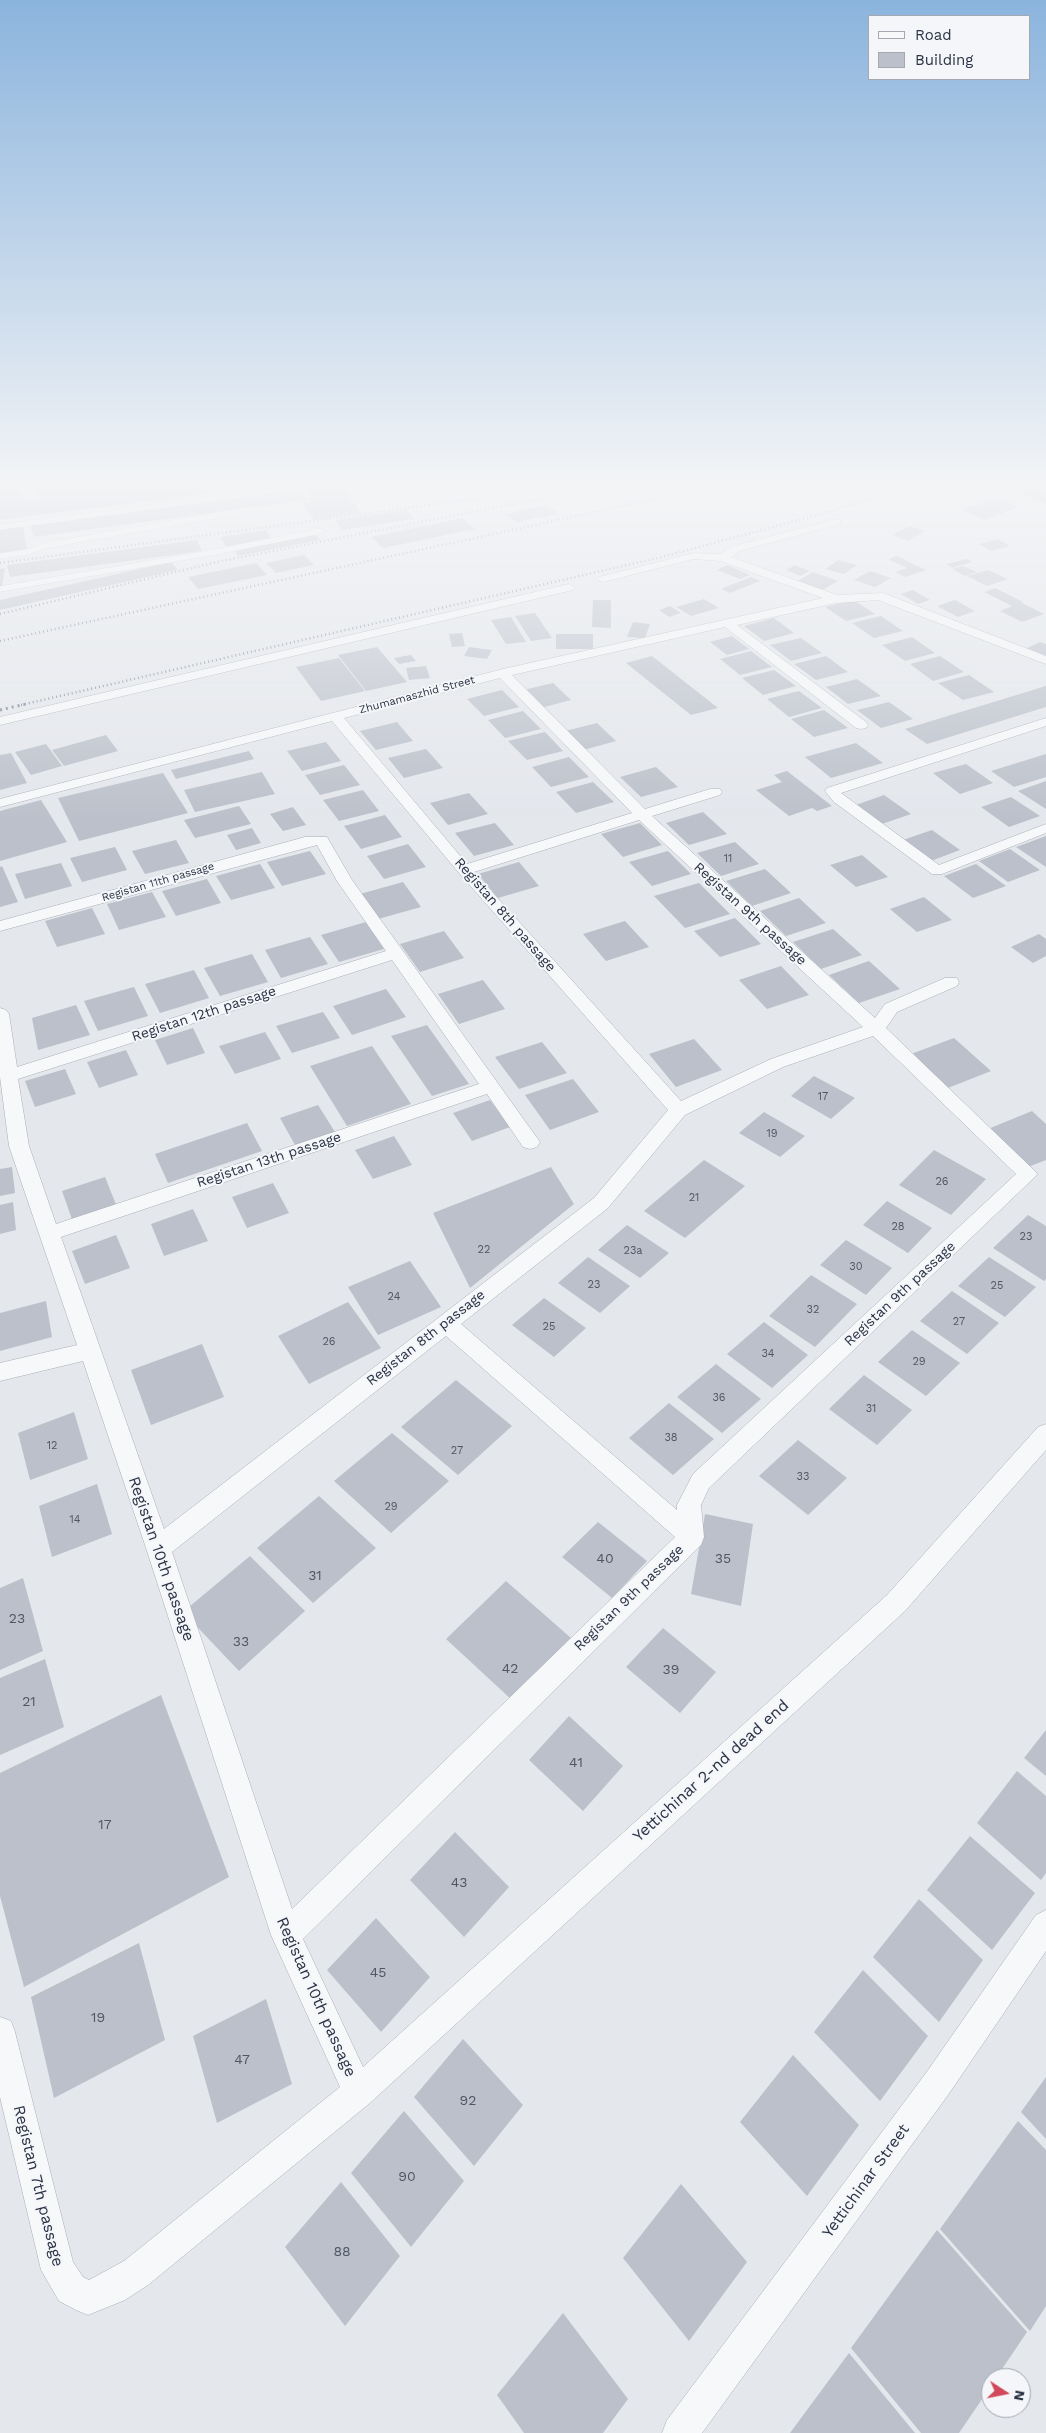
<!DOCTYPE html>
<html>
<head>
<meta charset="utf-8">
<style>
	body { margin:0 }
	#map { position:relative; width:1046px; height:2433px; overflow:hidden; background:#e4e7ec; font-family:"Work Sans",sans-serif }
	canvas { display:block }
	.legend { position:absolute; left:868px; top:15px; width:162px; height:65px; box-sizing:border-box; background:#f4f6f9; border:1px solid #a4a8b1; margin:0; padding:6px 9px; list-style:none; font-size:15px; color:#2b3445 }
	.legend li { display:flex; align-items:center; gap:10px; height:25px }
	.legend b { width:25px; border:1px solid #a4a8b1 }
	.north { position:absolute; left:981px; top:2368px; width:50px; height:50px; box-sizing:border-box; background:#f4f6f9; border:1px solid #a4a8b1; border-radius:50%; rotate:101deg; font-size:14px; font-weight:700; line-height:20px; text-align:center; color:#2b3445 }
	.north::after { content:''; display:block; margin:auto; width:18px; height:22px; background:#d1495b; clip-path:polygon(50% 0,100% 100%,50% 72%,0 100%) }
</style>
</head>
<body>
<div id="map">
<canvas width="1046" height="2433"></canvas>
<ul class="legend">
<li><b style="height:6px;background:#f7f8fa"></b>Road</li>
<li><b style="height:14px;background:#bbc0ca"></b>Building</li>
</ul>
<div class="north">N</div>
</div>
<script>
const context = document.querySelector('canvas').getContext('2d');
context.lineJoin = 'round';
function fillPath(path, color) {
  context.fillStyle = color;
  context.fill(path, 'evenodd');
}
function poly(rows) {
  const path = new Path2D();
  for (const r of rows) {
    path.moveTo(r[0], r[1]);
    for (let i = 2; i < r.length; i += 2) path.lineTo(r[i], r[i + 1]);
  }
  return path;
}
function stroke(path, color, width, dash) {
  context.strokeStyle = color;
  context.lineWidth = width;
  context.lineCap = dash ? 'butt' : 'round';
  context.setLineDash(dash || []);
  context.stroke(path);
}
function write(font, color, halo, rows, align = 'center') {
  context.font = font + ' "Work Sans",sans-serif';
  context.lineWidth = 4;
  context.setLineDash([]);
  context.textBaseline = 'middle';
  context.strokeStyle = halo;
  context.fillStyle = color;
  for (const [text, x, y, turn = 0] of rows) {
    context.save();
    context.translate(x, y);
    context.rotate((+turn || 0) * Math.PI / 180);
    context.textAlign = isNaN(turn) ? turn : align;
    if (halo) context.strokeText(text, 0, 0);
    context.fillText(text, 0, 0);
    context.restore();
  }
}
fillPath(poly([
	[70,482,293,482,293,483,0,520,0,490,20,487,23,500,39,498,36,486],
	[991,482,1022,482,1046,491,1046,504],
	[340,483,361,513,314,520,302,502,313,501,304,488],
	[300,489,307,500,34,537,30,525],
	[995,498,1018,507,985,520,962,510],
	[547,505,558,514,516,522,505,514],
	[407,510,414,519,342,530,335,520],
	[462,518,475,529,383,548,371,537],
	[23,526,27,551,0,554,0,528],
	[909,526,925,531,908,541,892,535],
	[266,530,272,540,226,547,221,537],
	[315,534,320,540,238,556,234,550],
	[998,539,1010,546,991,551,979,544],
	[197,540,202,551,10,577,7,565],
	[304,555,314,565,276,573,266,563],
	[897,556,926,570,905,577,895,572,907,568,888,559],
	[967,559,972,562,952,568,946,564],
	[838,560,857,565,844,574,825,569],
	[171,562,178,570,0,610,0,600],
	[256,563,267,575,198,589,188,577],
	[727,565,750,575,740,579,717,570],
	[795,565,810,571,801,576,786,570],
	[963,566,977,572,965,576,952,569],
	[5,568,1,592,0,592,0,569],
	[988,570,1008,579,987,586,967,576],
	[870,571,891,578,875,587,854,580],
	[813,572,838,581,821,591,796,582],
	[751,577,760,581,730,593,721,589],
	[995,588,1023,602,1022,603,1044,614,1022,622,1000,611,1012,606,984,592],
	[913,590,930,600,918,604,901,594],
	[704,599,719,608,691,616,676,607],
	[593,600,611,600,611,628,592,627],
	[854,600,875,614,846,621,825,607],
	[955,600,975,611,958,617,937,606],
	[670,606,681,613,669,617,659,610],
	[535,613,552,638,531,641,515,616],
	[881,616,903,631,874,638,852,623],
	[511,617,526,642,506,644,491,620],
	[774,618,794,633,764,641,744,626],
	[633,622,650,624,645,638,627,637],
	[462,633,465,646,452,647,449,634],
	[556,634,593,634,593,649,556,649],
	[732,636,749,649,727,655,710,642],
	[912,637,935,653,905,661,882,645],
	[801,638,822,653,791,661,770,645],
	[1040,642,1046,644,1046,656,1027,648],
	[377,647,407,682,366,691,338,655],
	[469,647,492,650,487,659,464,656],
	[751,651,772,667,740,675,720,659],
	[411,655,416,661,399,664,394,658],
	[652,656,718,708,691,715,626,663],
	[826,656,848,672,816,680,794,664],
	[940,656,964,672,933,681,910,664],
	[339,658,365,691,321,701,296,667],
	[426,666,430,678,409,680,406,668],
	[774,670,796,686,763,695,742,678],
	[969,675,994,692,963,700,938,683],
	[857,679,881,696,848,704,826,687],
	[553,683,571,700,537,709,519,691],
	[1046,686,1046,707,927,744,905,729],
	[502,690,519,707,484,716,467,699],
	[799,691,822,708,789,717,767,699],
	[889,702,913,719,881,728,857,710],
	[824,710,848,728,814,737,791,719],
	[523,711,541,729,505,738,488,720],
	[397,722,413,741,376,750,360,731],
	[597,723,616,741,580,751,561,732],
	[545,732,563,751,527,760,508,741],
	[106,735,118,751,64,766,52,750],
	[326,742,341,761,302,771,287,751],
	[856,743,883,763,831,778,805,757],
	[46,744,62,766,31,775,15,752],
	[426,749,443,768,404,778,388,758],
	[249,751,254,759,176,779,171,770],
	[11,753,27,783,0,790,0,755],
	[1046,754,1046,777,1014,787,991,771],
	[569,757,589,777,551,787,532,767],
	[966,764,993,783,960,794,933,773],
	[344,765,360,785,320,795,305,775],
	[656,767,678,787,641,797,620,777],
	[787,771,832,806,817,811,812,808,789,816,756,790,782,782,774,775],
	[262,772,275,794,195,812,184,790],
	[163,773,188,813,79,841,58,798],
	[1046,781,1046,809,1018,791],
	[593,782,614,802,576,813,556,792],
	[363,790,379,811,339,821,323,800],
	[469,793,488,814,448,825,430,803],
	[884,795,911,814,879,825,853,806],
	[1011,797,1040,816,1009,827,981,807],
	[41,800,67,842,0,861,0,811],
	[239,806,251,824,195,838,184,820],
	[293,807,306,825,283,831,270,814],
	[703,812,727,834,689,845,666,823],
	[385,815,402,837,361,849,344,826],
	[495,823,514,845,474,856,455,833],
	[640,823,662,845,623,857,601,834],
	[252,828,261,843,236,850,227,835],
	[932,830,960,850,928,862,900,841],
	[1046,836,1046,867,1016,847],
	[176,840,189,863,145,874,132,851],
	[735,842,759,864,721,876,697,853],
	[408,844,426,867,384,879,367,856],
	[115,847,127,870,82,882,70,858],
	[1010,849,1040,870,1008,882,979,861],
	[310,851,326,874,282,886,267,862],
	[668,851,691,874,652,886,629,862],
	[862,855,888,877,856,887,830,865],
	[519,862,539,886,498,898,478,874],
	[61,863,72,886,25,899,15,874],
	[260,864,275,888,231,900,216,876],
	[976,864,1006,886,973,898,944,876],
	[2,866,18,902,0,907,0,867],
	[765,869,791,893,752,906,726,881],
	[207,879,221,903,176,916,162,891],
	[403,882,421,907,378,919,360,894],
	[699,883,730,914,685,928,654,896],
	[152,892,166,917,119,930,107,904],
	[924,897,952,920,917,932,890,909],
	[799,898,826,923,786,936,760,911],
	[92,908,105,934,57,947,45,921],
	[735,918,761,944,720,957,694,931],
	[625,921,649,947,606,961,583,934],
	[366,922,384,949,339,962,321,935],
	[833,929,862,955,821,969,793,942],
	[444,931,464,958,420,972,400,944],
	[1039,934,1046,939,1046,956,1033,963,1011,947],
	[310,937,328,964,281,978,265,950],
	[252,954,268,982,220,996,204,968],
	[869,961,900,989,859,1003,829,975],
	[781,966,809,995,767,1009,739,980],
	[194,970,209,998,160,1013,145,984],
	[483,980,505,1009,459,1024,438,994],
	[134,987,148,1016,98,1031,84,1001],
	[386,989,406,1017,352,1035,333,1006],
	[76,1005,90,1035,38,1050,32,1018],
	[323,1012,340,1038,292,1053,276,1026],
	[427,1025,469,1084,432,1096,391,1036],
	[193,1028,205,1053,167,1065,155,1040],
	[265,1032,281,1059,235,1074,219,1046],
	[954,1038,991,1071,948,1088,911,1054],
	[694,1039,722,1070,676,1087,649,1054],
	[542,1042,567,1073,519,1089,495,1057],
	[372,1046,411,1104,347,1126,310,1066],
	[126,1050,138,1075,99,1088,87,1062],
	[65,1069,76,1094,35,1107,25,1081],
	[814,1076,855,1098,831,1119,791,1096],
	[573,1079,599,1112,550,1130,525,1095],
	[490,1100,510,1127,472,1141,453,1113],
	[318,1105,335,1132,295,1145,280,1118],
	[1032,1111,1046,1124,1046,1160,1028,1167,988,1129],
	[764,1112,805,1136,780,1157,739,1133],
	[247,1123,262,1151,168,1183,155,1154],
	[394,1136,412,1165,373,1179,355,1150],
	[934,1150,986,1179,951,1215,899,1185],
	[704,1160,745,1186,685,1238,644,1211],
	[12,1167,15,1193,0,1196,0,1169],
	[551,1167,574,1204,470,1288,433,1213],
	[105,1177,117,1207,73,1222,62,1191],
	[273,1183,289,1213,247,1228,232,1197],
	[887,1201,932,1228,908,1253,863,1225],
	[13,1202,16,1230,0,1234,0,1205],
	[193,1209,208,1241,164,1256,151,1224],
	[1028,1215,1046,1226,1046,1279,1044,1281,993,1248],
	[627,1225,669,1253,640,1278,598,1250],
	[116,1235,130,1268,85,1284,72,1251],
	[846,1240,892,1268,866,1295,820,1265],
	[588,1257,630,1286,600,1313,558,1283],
	[989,1257,1036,1287,1005,1317,958,1286],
	[410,1261,441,1307,378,1335,348,1287],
	[811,1275,857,1304,815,1347,769,1316],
	[952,1291,999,1323,967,1354,920,1321],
	[544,1298,586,1328,554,1357,512,1325],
	[46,1301,52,1337,0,1351,0,1313],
	[348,1302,381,1348,309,1384,278,1336],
	[764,1322,808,1355,772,1388,727,1354],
	[912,1330,960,1363,926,1396,878,1362],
	[202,1344,224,1397,151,1425,131,1370],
	[716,1364,761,1399,722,1433,677,1397],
	[864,1375,912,1410,877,1445,829,1409],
	[456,1380,512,1426,458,1475,401,1427],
	[669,1403,714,1439,673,1475,629,1438],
	[74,1412,88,1459,30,1480,18,1433],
	[392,1433,449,1481,391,1533,334,1481],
	[798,1440,847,1478,808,1515,759,1476],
	[97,1484,112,1534,52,1557,39,1506],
	[319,1496,376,1548,313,1603,257,1548],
	[705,1514,753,1524,741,1606,691,1594],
	[598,1522,647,1561,612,1598,562,1557],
	[250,1556,305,1611,239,1671,183,1612],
	[23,1578,43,1651,0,1670,0,1588],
	[506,1581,571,1638,512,1700,446,1639],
	[663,1628,716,1672,680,1713,626,1667],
	[45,1659,64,1727,0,1755,0,1678],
	[161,1695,229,1877,24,1987,0,1896,0,1773],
	[569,1716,623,1766,583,1811,529,1760],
	[1046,1730,1046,1776,1024,1758],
	[1017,1771,1046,1796,1046,1873,1041,1880,977,1823],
	[455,1832,509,1887,464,1937,410,1880],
	[970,1836,1035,1893,992,1950,927,1890],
	[919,1899,983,1960,939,2022,873,1957],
	[376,1918,430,1977,381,2032,327,1970],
	[139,1943,165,2040,54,2098,31,1997],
	[863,1970,928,2036,880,2101,814,2032],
	[266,1999,292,2084,217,2123,193,2036],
	[463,2039,523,2105,474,2166,414,2097],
	[793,2055,859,2125,807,2196,740,2122],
	[1046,2077,1046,2139,1021,2112],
	[404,2111,464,2181,411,2247,351,2173],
	[1018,2121,1046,2150,1046,2306,1030,2331,940,2229],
	[341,2182,400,2256,345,2326,285,2247],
	[681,2184,747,2262,689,2341,623,2258],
	[937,2230,1027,2332,996,2378,991,2378,991,2386,959,2433,921,2433,851,2348],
	[563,2313,628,2399,603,2433,524,2433,497,2395],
	[849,2353,915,2433,790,2433]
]), '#bbc0ca');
const lane = poly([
	[0,487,47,482],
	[0,527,337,482],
	[0,556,27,552,48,545,252,509],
	[0,589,204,554,321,531]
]);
const street = poly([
	[836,519,840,520,840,524,739,551,731,557,837,595,883,593,1046,656,1046,664,878,600,836,603,737,625,866,722,868,725,866,728,861,729,856,728,725,627,512,675,645,809,710,789,720,789,722,792,720,795,652,816,875,1018,885,1004,945,978,957,978,959,982,957,986,897,1012,886,1028,1038,1174,709,1488,701,1505,704,1537,701,1545,303,1939,363,2067,887,1595,1038,1427,1046,1424,1046,1450,905,1611,370,2103,148,2285,125,2300,88,2315,76,2310,59,2301,41,2270,0,2097,0,2017,11,2021,15,2032,73,2262,83,2277,89,2280,124,2261,340,2087,271,1935,146,1548,83,1361,0,1381,0,1363,77,1345,9,1146,0,1077,0,1008,6,1010,9,1014,17,1067,386,951,337,881,317,845,0,931,0,921,305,837,327,837,352,880,540,1142,537,1147,530,1149,523,1147,487,1094,61,1237,164,1529,594,1198,668,1110,459,873,332,721,0,807,0,799,503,669,823,598,720,561,694,559,603,582,597,579,599,577,694,553,720,554,731,547,836,519],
	[500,678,632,813,467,864,344,718,500,678],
	[639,820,863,1027,771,1059,681,1101,474,872,639,820],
	[392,960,479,1084,56,1224,29,1146,18,1079,392,960],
	[873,1036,1016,1174,693,1474,677,1505,677,1510,461,1324,608,1208,685,1115,783,1067,873,1036],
	[446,1336,675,1537,292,1909,172,1552,446,1336],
	[569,584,575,588,573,590,0,725,0,717,569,584],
	[1046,718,1046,726,841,793,939,865,1046,824,1046,833,942,874,932,874,834,802,825,791,827,788,1046,718],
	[1046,1910,1046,1951,948,2095,702,2433,662,2433,667,2420,926,2073,1036,1915,1046,1910]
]);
stroke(lane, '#a9aeb7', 6);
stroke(street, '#a9aeb7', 1);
stroke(lane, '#f7f8fa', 5.5);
fillPath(street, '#f7f8fa');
stroke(poly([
	[0,563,570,486],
	[0,614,217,562,624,482],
	[0,641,687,492,723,482],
	[21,705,662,557,832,511,921,482]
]), '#7d8696', 2.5, [1, 3]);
stroke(poly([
	[0,710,26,704]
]), '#7d8696', 3, [2, 4]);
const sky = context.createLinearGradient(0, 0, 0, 822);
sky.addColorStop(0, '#8bb4dd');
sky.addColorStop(0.59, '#f3f4f6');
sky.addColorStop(1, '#f3f4f600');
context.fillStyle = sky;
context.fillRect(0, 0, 1046, 822);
write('11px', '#2b3445', '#f4f6f9', [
	["Zhumamaszhid Street",417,695,-15],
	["Registan 11th passage",158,882,-16]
]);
write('11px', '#4f5766', null, [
	["11",728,859],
	["17",823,1097],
	["19",772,1134],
	["26",942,1182],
	["21",694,1198],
	["28",898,1227],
	["23",1026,1237],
	["22",484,1250],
	["23a",633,1251],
	["30",856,1267],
	["23",594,1285],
	["25",997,1286],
	["24",394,1297],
	["32",813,1310],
	["27",959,1322],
	["25",549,1327],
	["26",329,1342],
	["34",768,1354],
	["29",919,1362],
	["36",719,1398],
	["31",871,1409],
	["38",671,1438],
	["12",52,1446],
	["27",457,1451],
	["33",803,1477],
	["29",391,1507],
	["14",75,1520]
]);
write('14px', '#2b3445', '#f4f6f9', [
	["Registan 9th passage",750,914,42],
	["Registan 8th passage",505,915,49],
	["Registan 12th passage",204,1014,-18],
	["Registan 13th passage",269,1160,-18],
	["Registan 9th passage",900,1294,-43],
	["Registan 8th passage",426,1338,-38],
	["Registan 9th passage",629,1598,-44]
]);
write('14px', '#4f5766', null, [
	["40",605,1559],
	["35",723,1559],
	["31",315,1576],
	["23",17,1619],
	["33",241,1642],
	["42",510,1669],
	["39",671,1670],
	["21",29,1702],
	["41",576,1763],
	["17",105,1825],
	["43",459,1883],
	["45",378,1973],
	["19",98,2018],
	["47",242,2060],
	["92",468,2101],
	["90",407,2177],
	["88",342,2252]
]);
write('16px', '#2b3445', '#f4f6f9', [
	["Registan 10th passage",161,1559,71],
	["Yettichinаr 2-nd dead end",711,1771,-42],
	["Registan 10th passage",316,1997,66],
	["Yettichinаr Street",866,2181,-54],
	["Registan 7th passage",38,2186,76]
]);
</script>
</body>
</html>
